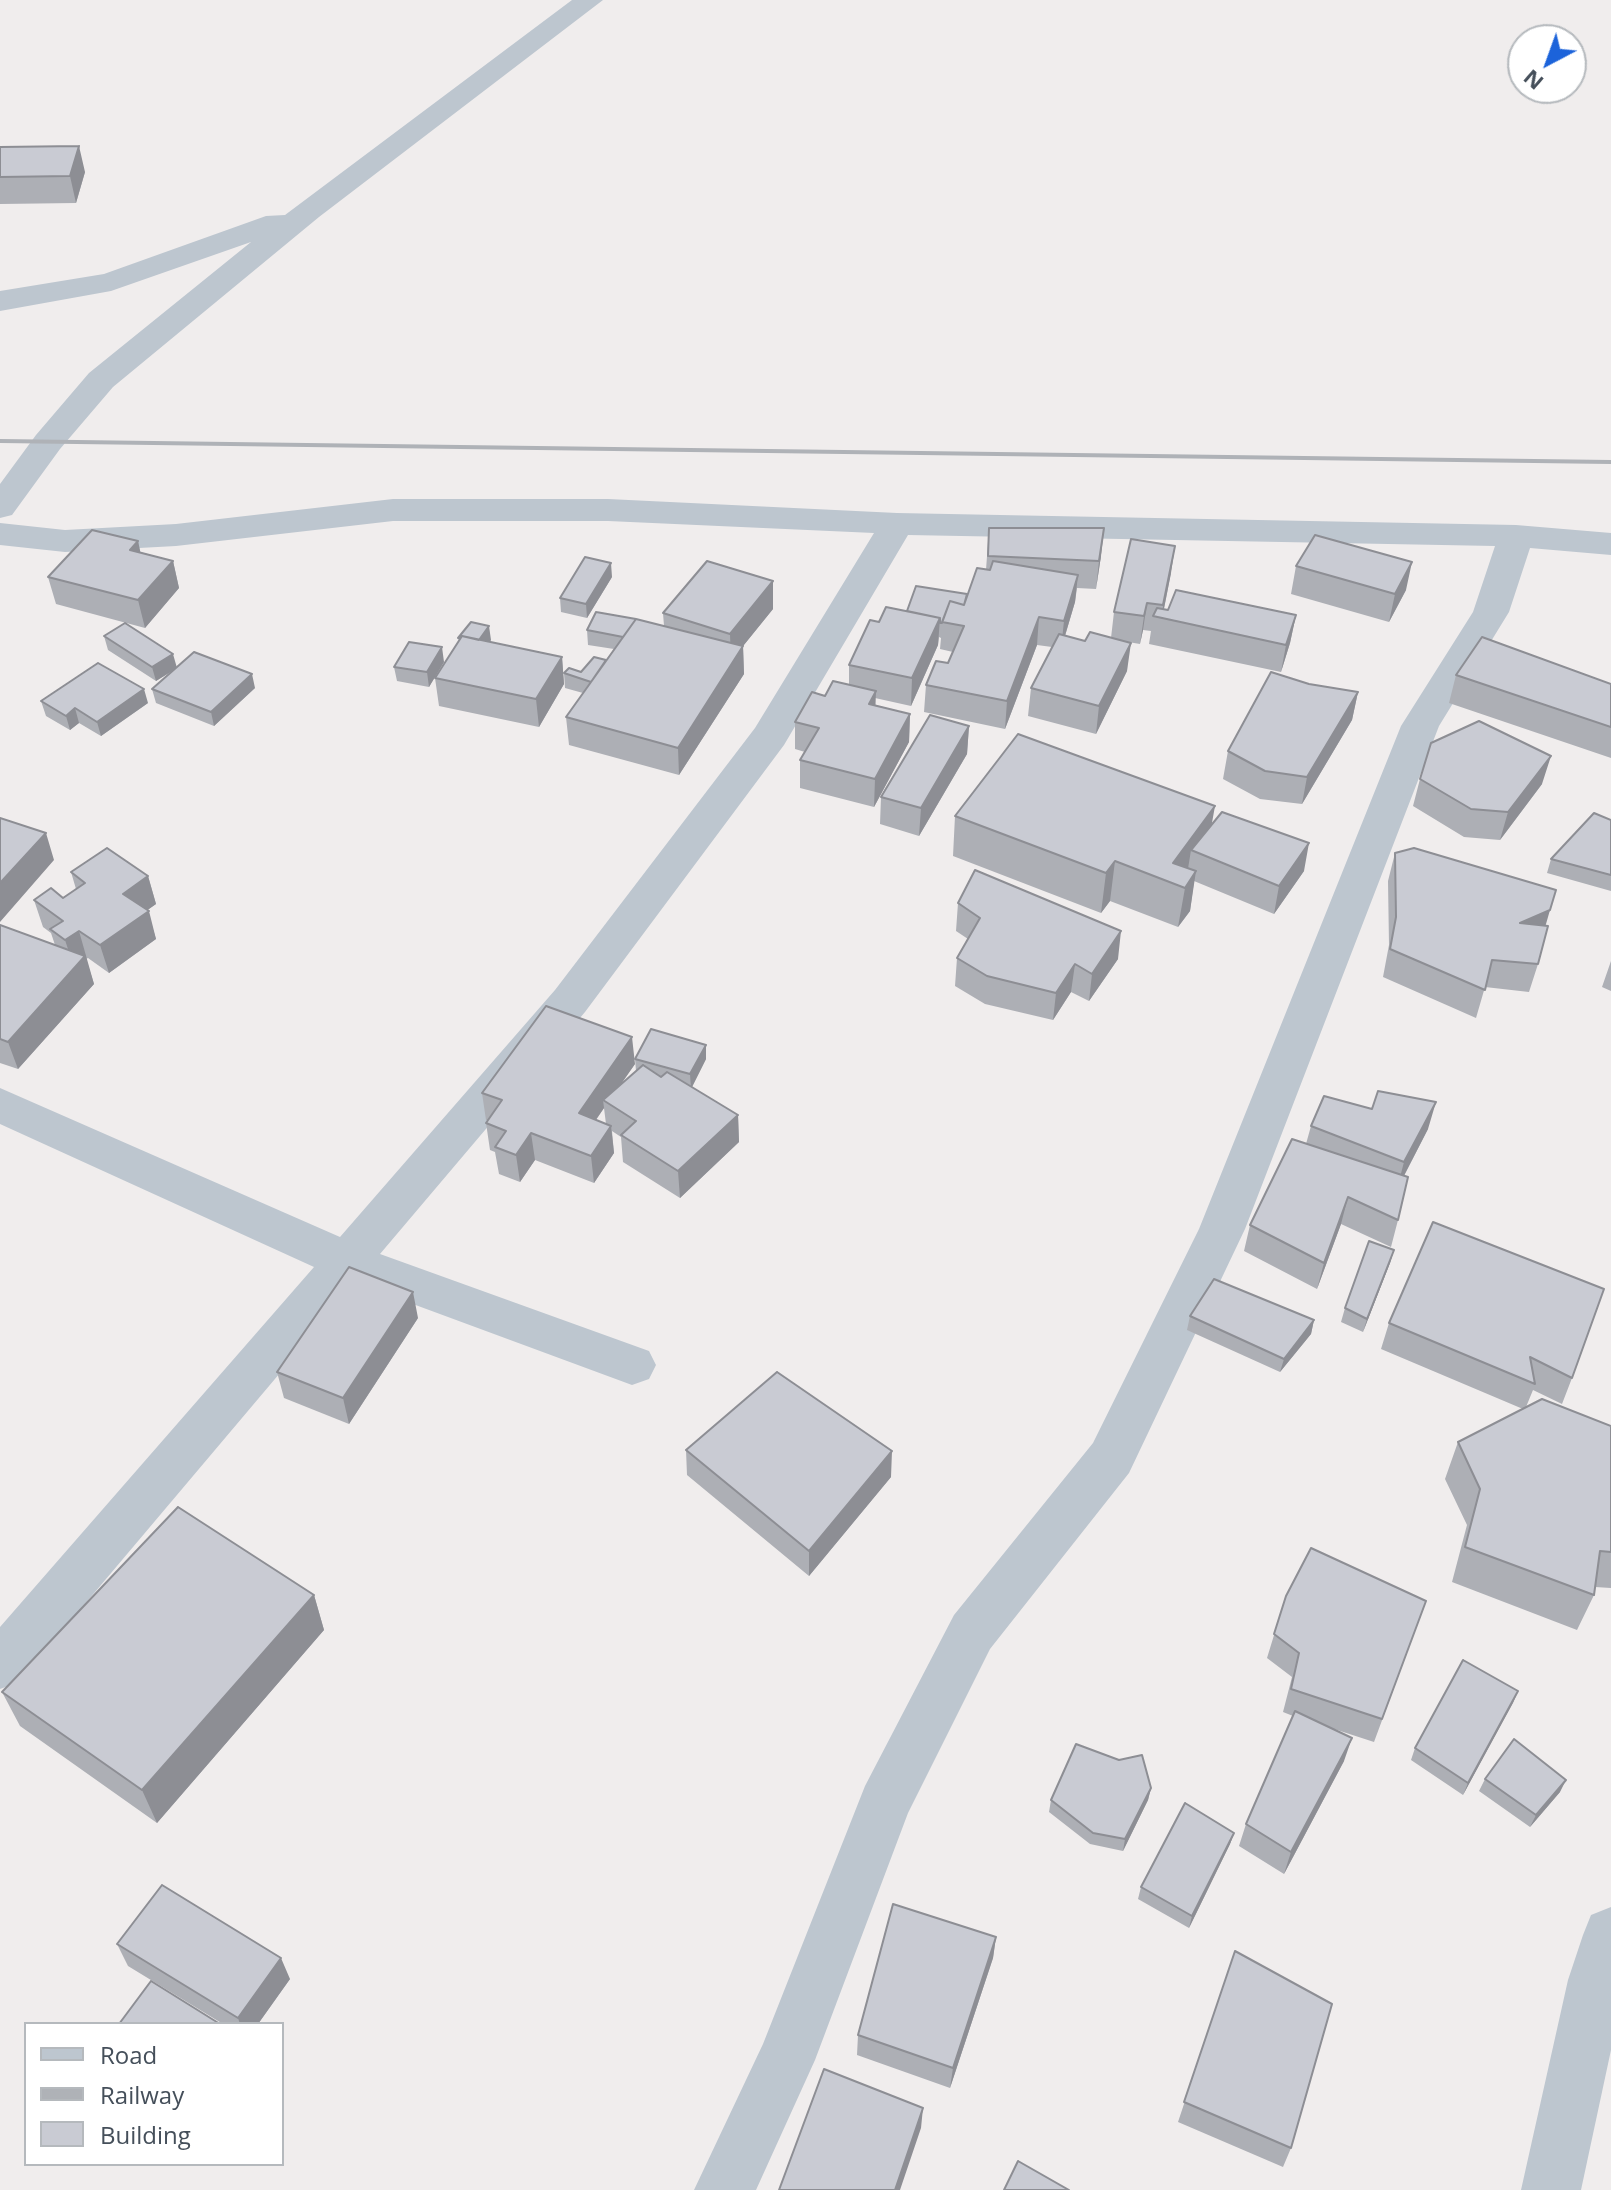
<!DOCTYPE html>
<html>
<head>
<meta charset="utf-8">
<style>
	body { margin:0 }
	#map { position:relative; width:1611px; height:2190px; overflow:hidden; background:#f0eded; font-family:"Open Sans",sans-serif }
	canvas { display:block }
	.legend { position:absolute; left:24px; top:2022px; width:260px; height:144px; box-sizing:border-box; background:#fff; border:2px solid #b5b9bd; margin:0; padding:10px 14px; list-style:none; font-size:24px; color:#454f5a }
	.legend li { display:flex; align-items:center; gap:16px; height:40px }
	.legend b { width:40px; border:2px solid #b5b9bd }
	.north { position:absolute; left:1507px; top:24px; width:80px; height:80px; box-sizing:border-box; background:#fff; border:2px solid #b5b9bd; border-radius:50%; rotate:221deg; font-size:22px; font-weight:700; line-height:32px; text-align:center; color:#454f5a }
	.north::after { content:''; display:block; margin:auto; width:28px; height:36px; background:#1c63da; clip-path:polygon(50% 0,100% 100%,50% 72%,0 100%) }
</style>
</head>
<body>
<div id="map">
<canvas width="1611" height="2190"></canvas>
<ul class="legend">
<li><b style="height:10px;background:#bdc6cf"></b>Road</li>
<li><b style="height:10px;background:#afb2b7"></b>Railway</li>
<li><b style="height:22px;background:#c9cbd3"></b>Building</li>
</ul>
<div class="north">N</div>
</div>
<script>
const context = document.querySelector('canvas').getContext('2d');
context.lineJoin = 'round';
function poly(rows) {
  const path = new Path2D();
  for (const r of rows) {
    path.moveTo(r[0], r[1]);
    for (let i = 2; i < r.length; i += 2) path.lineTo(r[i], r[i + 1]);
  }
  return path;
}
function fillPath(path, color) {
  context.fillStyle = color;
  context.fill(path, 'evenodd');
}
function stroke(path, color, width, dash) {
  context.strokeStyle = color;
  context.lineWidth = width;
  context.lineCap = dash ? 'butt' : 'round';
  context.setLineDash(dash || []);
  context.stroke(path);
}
fillPath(poly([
	[572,0,603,0,319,217,113,387,60,449,12,515,0,518,0,484,36,435,89,373,251,242,111,291,0,311,0,291,104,274,266,216,285,215,572,0],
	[393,499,608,499,897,513,1516,525,1611,533,1611,555,1530,548,1509,612,1439,726,1245,1229,1129,1473,990,1649,908,1813,815,2060,756,2190,694,2190,763,2044,865,1786,954,1615,1093,1443,1199,1229,1401,726,1473,612,1495,546,908,535,784,745,585,1012,380,1254,649,1351,656,1365,649,1379,632,1385,356,1283,19,1682,0,1689,0,1627,314,1267,0,1124,0,1088,340,1237,555,990,755,728,874,533,608,521,393,521,176,546,65,552,0,545,0,523,65,530,176,524,393,499],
	[1611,1907,1611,2050,1581,2190,1521,2190,1568,1980,1583,1935,1591,1915,1611,1907]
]), '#bdc6cf');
stroke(poly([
	[0,441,1611,462]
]), '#afb2b7', 4);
fillPath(poly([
	[0,147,85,172,76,203,0,204],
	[989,528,1101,556,1096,589,1077,588,1075,602,1065,636,1085,641,1111,638,1114,612,1171,573,1164,609,1296,615,1290,643,1281,672,1149,644,1151,631,1143,630,1140,644,1128,642,1127,671,1096,734,1028,716,1031,688,1052,647,1037,645,1005,729,924,712,926,685,948,663,953,652,940,649,941,638,939,637,938,645,911,706,875,698,875,705,910,714,909,742,874,807,800,788,800,760,805,752,795,749,795,722,825,696,849,685,849,665,879,622,907,611,967,594,986,570],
	[138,541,140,552,173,561,179,588,145,628,56,604,48,577],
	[1296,566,1406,590,1389,622,1291,594],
	[612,577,587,618,561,612,560,598],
	[773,609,743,646,744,674,679,775,569,745,566,717,583,693,565,688,564,673,581,672,606,660,614,649,588,645,587,630,664,626,663,613],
	[104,636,176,667,255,688,214,726,156,703,152,689,172,671,156,681,108,650],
	[458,638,491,640,489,642,562,657,564,684,539,727,439,706,435,678,459,641],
	[444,662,429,687,397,681,394,667],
	[1456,675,1611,684,1611,758,1449,703],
	[1309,684,1358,692,1352,720,1302,804,1260,799,1223,779,1228,751],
	[41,701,148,703,101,736,79,723,70,730,46,716],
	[969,726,967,754,919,836,880,824,881,797],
	[1420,779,1542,784,1500,840,1464,837,1413,806],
	[955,816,1212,824,1304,871,1274,914,1194,881,1190,911,1178,927,1110,901,1101,913,953,856],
	[1611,820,1611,891,1547,873,1551,859],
	[1395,853,1538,964,1529,992,1485,987,1476,1018,1383,977,1389,945,1388,881],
	[71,872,148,876,156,904,147,910,156,939,109,973,88,958,86,959,94,984,18,1069,0,1063,0,925,55,945,51,933,43,927,34,900,63,898,76,889],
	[958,903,1118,959,1089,1001,1071,992,1053,1020,985,1004,955,986,957,958,968,939,956,931],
	[1611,961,1611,991,1602,987],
	[635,1059,706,1059,692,1087,738,1115,739,1142,680,1198,623,1162,621,1137,612,1131,614,1153,594,1183,535,1160,520,1182,499,1174,495,1152,490,1150,486,1123,488,1120,486,1120,482,1093,635,1064,619,1086,636,1071],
	[604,1108,606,1124,596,1120],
	[1311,1126,1428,1129,1404,1176,1398,1220,1391,1247,1341,1224,1317,1289,1244,1251,1250,1225,1306,1144],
	[1433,1222,1572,1378,1562,1404,1533,1390,1526,1407,1611,1426,1611,1588,1595,1587,1594,1595,1577,1630,1452,1582,1467,1525,1445,1479,1458,1442,1523,1409,1381,1349,1389,1323],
	[1394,1250,1390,1263,1363,1332,1341,1322,1345,1308],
	[1190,1316,1314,1320,1311,1334,1280,1372,1187,1330],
	[418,1318,349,1424,284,1398,277,1372],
	[686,1450,891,1477,809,1576,687,1475],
	[314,1595,324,1630,157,1823,20,1726,2,1692],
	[1286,1596,1426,1601,1374,1742,1331,1728,1344,1761,1284,1874,1239,1846,1246,1824,1293,1716,1283,1712,1292,1677,1267,1658],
	[1518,1691,1463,1795,1411,1760,1415,1748],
	[1485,1779,1560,1792,1530,1827,1479,1791],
	[1151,1788,1148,1800,1123,1851,1090,1844,1049,1812,1051,1800],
	[1234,1833,1230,1844,1189,1928,1138,1899,1141,1887],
	[996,1937,993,1958,950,2088,857,2055,858,2035],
	[117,1944,290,1979,258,2024,223,2024,128,1966],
	[1235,1951,1291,2148,1283,2167,1178,2122]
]), '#adafb5');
fillPath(poly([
	[79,146,85,172,76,203,70,176],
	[1104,528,1101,556,1096,589,1099,561],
	[138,541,144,569,130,550],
	[1175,546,1171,573,1162,618,1163,605],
	[173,561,179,588,145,628,138,600],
	[1412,562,1406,590,1389,622,1395,594],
	[611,563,612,577,587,618,586,604],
	[1078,575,1075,602,1061,649,1064,621],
	[773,581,773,609,731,661,730,634],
	[1147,603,1143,630,1140,644,1144,616],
	[1296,615,1290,643,1281,672,1286,645],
	[1039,617,1037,645,1005,729,1007,701],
	[940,618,938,645,911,706,912,678],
	[489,626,491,640,479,657,477,642],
	[1131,643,1127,671,1096,734,1099,706],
	[743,646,744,674,679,775,678,748],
	[442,647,444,662,429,687,427,672],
	[173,654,177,668,156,681,152,667],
	[562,657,564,684,539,727,536,699],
	[252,674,255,688,214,726,211,712],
	[144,689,148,703,101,736,97,722],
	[876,691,875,719,869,704],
	[1358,692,1352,720,1302,804,1307,777],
	[75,708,79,723,70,730,66,716],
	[910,714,909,742,874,807,875,779],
	[969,726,967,754,919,836,921,808],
	[1551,756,1542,784,1500,840,1508,812],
	[1215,806,1208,845,1191,850,1187,875,1173,863],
	[46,833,54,860,0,922,0,883],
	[1309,843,1304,871,1274,914,1279,886],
	[1115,861,1110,901,1101,913,1106,873],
	[1196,871,1190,911,1178,927,1185,888],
	[148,876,156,904,131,922,123,894],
	[1550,910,1542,938,1520,923],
	[149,911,156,939,109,973,100,945],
	[79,931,94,984,18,1069,8,1042,74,967,65,940],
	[1121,931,1118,959,1089,1001,1092,974],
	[1075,964,1071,992,1053,1020,1056,993],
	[632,1037,635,1064,608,1103,603,1100,604,1108,581,1141,579,1113],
	[706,1045,706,1059,691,1089,690,1074],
	[1436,1102,1428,1129,1397,1189,1404,1162],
	[738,1115,739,1142,680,1198,678,1171],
	[611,1126,614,1153,594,1183,591,1156],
	[531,1133,535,1160,520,1182,516,1155],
	[1348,1197,1341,1224,1317,1289,1324,1263],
	[1394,1250,1390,1263,1363,1332,1367,1319],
	[413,1292,418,1318,349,1424,343,1398],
	[1314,1320,1311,1334,1280,1372,1284,1359],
	[892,1451,891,1477,809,1576,809,1551],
	[314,1595,324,1630,157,1823,142,1790],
	[1518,1691,1513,1703,1463,1795,1468,1783],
	[1352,1738,1344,1761,1284,1874,1291,1852],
	[1566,1780,1560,1792,1530,1827,1536,1815],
	[1151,1788,1148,1800,1123,1851,1125,1839],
	[1234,1833,1230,1844,1189,1928,1192,1916],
	[996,1937,993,1958,950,2088,953,2068],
	[281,1958,290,1979,258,2024,240,2024,238,2018],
	[923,2108,921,2128,900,2190,895,2190]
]), '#8d8e94');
const building = poly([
	[79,146,70,176,0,177,0,147,79,146],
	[989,528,1104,528,1099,561,988,556,989,528],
	[92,530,138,541,130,550,173,561,138,600,48,577,92,530],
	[1315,535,1412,562,1395,594,1296,566,1315,535],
	[1131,539,1175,546,1163,605,1147,603,1144,616,1114,612,1131,539],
	[585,557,611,563,586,604,560,598,585,557],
	[707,561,773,581,730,634,663,613,707,561],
	[993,561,1078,575,1064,621,1039,617,1007,701,926,685,936,661,948,663,964,626,942,622,950,601,964,605,977,568,990,570,993,561],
	[916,586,967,594,964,605,950,601,942,623,940,623,940,618,907,611,916,586],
	[1176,590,1296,615,1286,645,1153,616,1157,608,1168,610,1176,590],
	[886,607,940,618,912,678,849,665,870,620,879,622,886,607],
	[596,612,636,619,623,637,587,630,596,612],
	[636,619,743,646,678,748,566,717,636,619],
	[471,622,489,626,479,640,462,636,460,638,458,638,471,622],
	[125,623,173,654,152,667,104,636,125,623],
	[1090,632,1131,643,1099,706,1031,688,1059,634,1085,641,1090,632],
	[462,636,562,657,536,699,435,678,462,636],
	[1482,637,1611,684,1611,727,1456,675,1482,637],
	[409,642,442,647,427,672,394,667,409,642],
	[194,652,252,674,211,712,152,689,194,652],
	[594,657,606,660,591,682,564,673,569,668,581,672,594,657],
	[98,663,144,689,97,722,75,708,66,716,41,701,98,663],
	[1271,672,1309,684,1358,692,1307,777,1265,771,1228,751,1271,672],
	[833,681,876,691,869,704,910,714,875,779,800,760,819,728,795,722,812,692,825,696,833,681],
	[930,715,969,726,921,808,881,797,930,715],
	[1479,721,1551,756,1508,812,1471,809,1420,779,1431,743,1479,721],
	[1018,734,1215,806,1173,863,1196,871,1185,888,1115,861,1106,873,955,816,1018,734],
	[1222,812,1309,843,1279,886,1191,850,1222,812],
	[1594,813,1611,820,1611,875,1551,859,1594,813],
	[0,818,46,833,0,883,0,818],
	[107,848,148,876,123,894,149,911,100,945,79,931,65,940,50,929,63,921,34,900,51,888,63,898,85,883,71,872,107,848],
	[1414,848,1556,890,1550,910,1520,923,1548,926,1538,964,1492,960,1485,990,1390,949,1396,917,1395,853,1414,848],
	[975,870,1121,931,1092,974,1075,964,1056,993,987,976,957,958,980,918,958,903,975,870],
	[0,925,85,956,8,1042,0,1039,0,925],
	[546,1006,632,1037,579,1113,611,1126,591,1156,531,1133,516,1155,495,1147,506,1131,486,1123,502,1100,482,1093,546,1006],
	[651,1029,706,1045,690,1074,635,1059,651,1029],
	[643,1065,661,1077,667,1072,738,1115,678,1171,621,1135,636,1121,603,1100,643,1065],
	[1378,1091,1436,1102,1404,1162,1311,1126,1324,1096,1372,1109,1378,1091],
	[1292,1139,1408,1177,1398,1220,1348,1197,1324,1263,1250,1225,1292,1139],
	[1433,1222,1604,1289,1572,1378,1530,1357,1535,1384,1389,1323,1433,1222],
	[1369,1241,1394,1250,1367,1319,1345,1308,1369,1241],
	[349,1267,413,1292,343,1398,277,1372,349,1267],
	[1214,1279,1314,1320,1284,1359,1190,1316,1214,1279],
	[777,1372,892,1451,809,1551,686,1450,777,1372],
	[1542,1399,1611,1426,1611,1552,1600,1551,1594,1595,1465,1547,1480,1489,1458,1442,1542,1399],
	[178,1507,314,1595,142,1790,2,1692,178,1507],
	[1311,1548,1426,1601,1382,1719,1291,1689,1299,1653,1274,1634,1286,1596,1311,1548],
	[1463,1660,1518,1691,1468,1783,1415,1748,1463,1660],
	[1295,1711,1352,1738,1291,1852,1246,1824,1295,1711],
	[1514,1739,1566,1780,1536,1815,1485,1779,1514,1739],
	[1076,1744,1119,1760,1142,1755,1151,1788,1125,1839,1093,1833,1051,1800,1076,1744],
	[1185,1803,1234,1833,1192,1916,1141,1887,1185,1803],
	[162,1885,281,1958,238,2018,117,1944,162,1885],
	[893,1904,996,1937,953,2068,858,2035,893,1904],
	[1235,1951,1332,2004,1291,2148,1184,2102,1235,1951],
	[151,1981,220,2024,119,2024,151,1981],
	[824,2069,923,2108,895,2190,779,2190,824,2069],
	[1018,2161,1069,2190,1004,2190,1018,2161]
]);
fillPath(building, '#c9cbd3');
stroke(building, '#8d8e94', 2);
</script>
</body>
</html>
